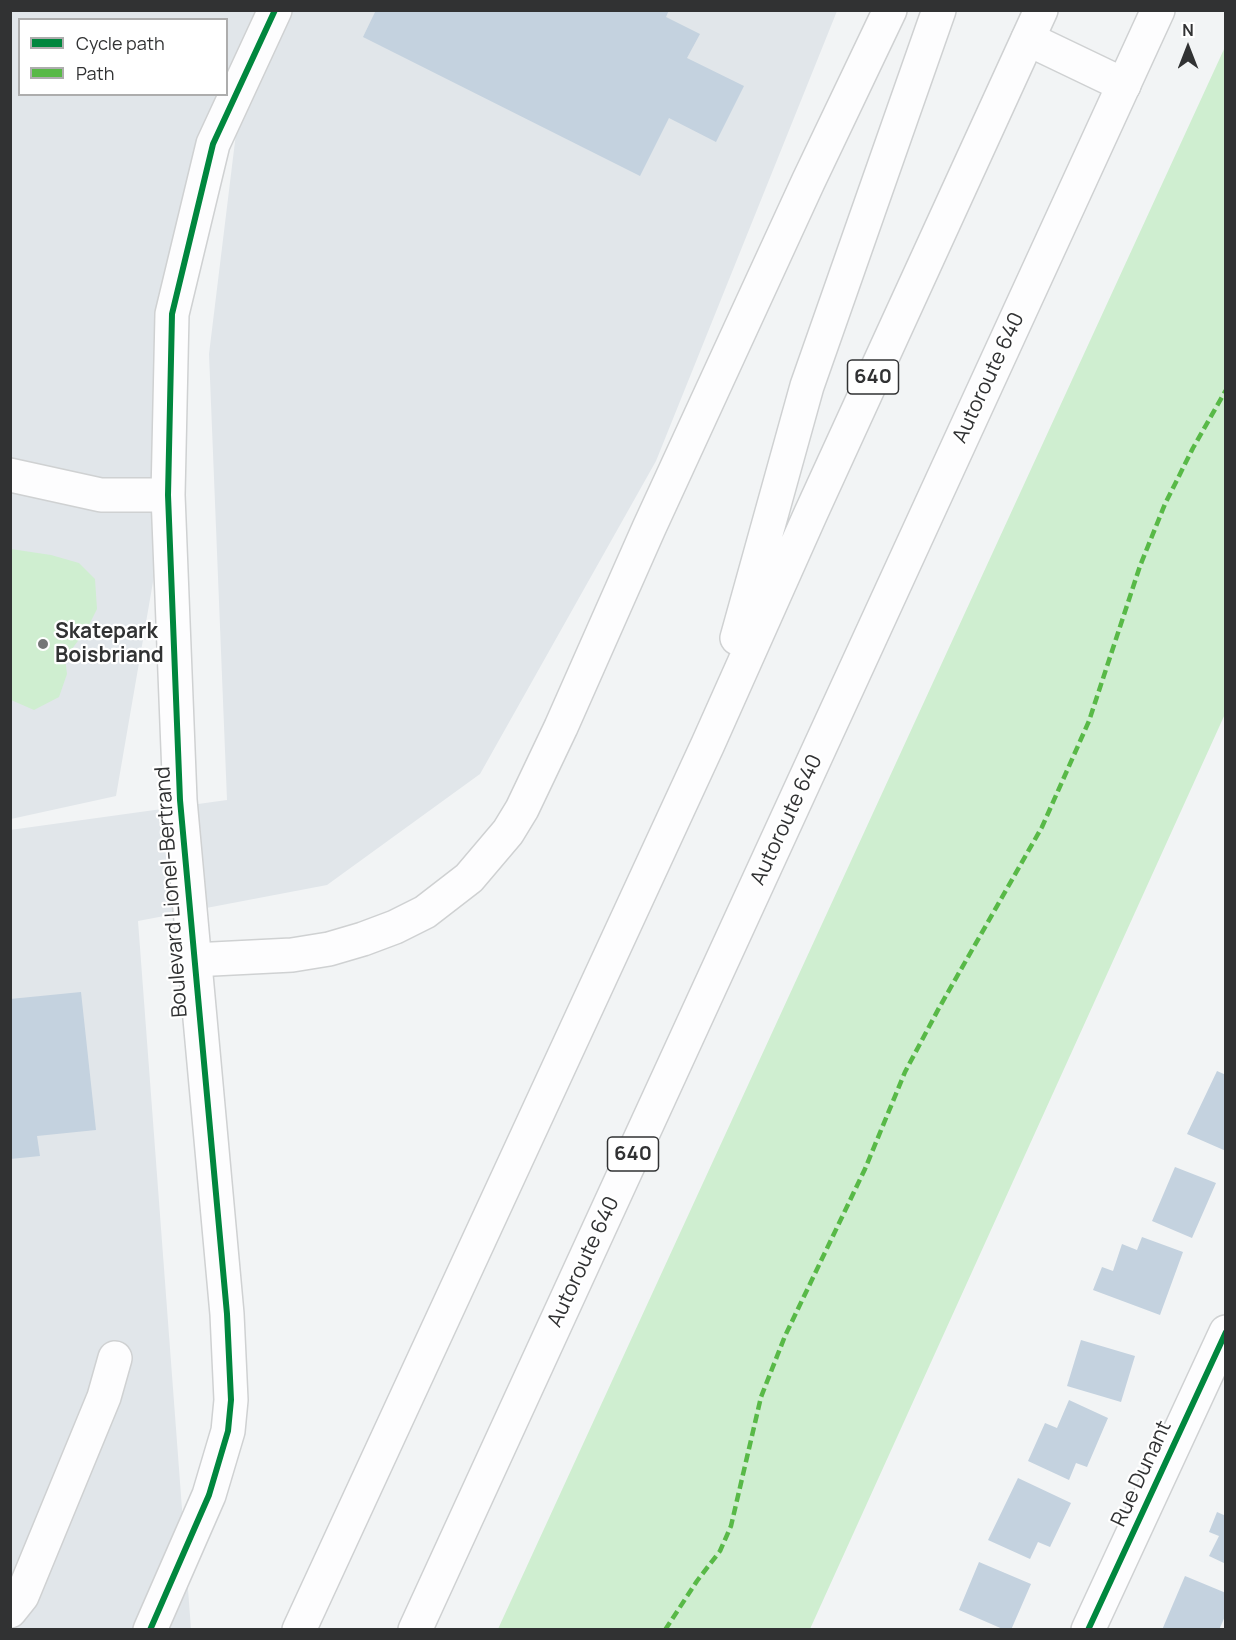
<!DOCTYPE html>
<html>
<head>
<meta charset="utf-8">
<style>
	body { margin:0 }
	#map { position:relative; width:1236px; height:1640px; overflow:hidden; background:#f2f4f5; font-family:Manrope,sans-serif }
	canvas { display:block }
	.frame { position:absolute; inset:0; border:12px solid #313233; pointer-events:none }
	.legend { position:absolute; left:18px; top:18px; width:210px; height:78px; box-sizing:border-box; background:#fff; border:2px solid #adadad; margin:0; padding:8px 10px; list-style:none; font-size:18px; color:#313233 }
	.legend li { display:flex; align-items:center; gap:12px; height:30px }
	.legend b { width:30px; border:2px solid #adadad }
	.north { position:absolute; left:1158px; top:18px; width:60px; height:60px; -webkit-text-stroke:4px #fff; paint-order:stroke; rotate:0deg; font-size:16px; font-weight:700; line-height:24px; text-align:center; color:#313233 }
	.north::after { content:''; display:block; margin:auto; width:21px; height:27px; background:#313233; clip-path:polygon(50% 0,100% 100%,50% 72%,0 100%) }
</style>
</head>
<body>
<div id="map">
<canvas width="1236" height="1640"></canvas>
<div class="frame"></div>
<ul class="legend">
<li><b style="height:8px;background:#00873e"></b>Cycle path</li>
<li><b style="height:8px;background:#58b947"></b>Path</li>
</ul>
<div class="north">N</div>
</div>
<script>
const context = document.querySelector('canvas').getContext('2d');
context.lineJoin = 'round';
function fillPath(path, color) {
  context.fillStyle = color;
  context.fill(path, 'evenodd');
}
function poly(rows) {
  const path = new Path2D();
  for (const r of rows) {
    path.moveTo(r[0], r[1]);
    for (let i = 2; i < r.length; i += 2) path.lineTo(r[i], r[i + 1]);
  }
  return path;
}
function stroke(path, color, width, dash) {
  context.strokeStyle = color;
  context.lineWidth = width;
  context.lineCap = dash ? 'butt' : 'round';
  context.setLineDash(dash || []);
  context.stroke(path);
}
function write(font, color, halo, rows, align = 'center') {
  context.font = font + ' Manrope,sans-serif';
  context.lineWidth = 4.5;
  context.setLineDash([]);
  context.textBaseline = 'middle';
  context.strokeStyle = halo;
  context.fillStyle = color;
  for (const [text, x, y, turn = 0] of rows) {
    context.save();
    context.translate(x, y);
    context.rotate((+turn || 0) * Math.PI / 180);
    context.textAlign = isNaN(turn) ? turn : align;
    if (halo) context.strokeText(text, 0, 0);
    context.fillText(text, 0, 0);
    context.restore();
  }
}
fillPath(poly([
	[11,11,837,11,656,461,480,774,327,885,138,921,191,1629,11,1629,10,830,227,800,209,354,249,27,213,145,172,314,168,495,116,796,11,819],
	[20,20,226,20,226,94,20,94]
]), '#e1e6ea');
fillPath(poly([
	[1225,47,1225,714,810,1629,498,1629],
	[11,549,51,555,79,563,95,579,97,609,87,629,65,658,67,674,59,697,34,710,11,700]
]), '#cfeed0');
fillPath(poly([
	[376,10,669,10,666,17,700,34,687,58,744,86,716,142,669,118,640,176,363,37],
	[81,992,96,1130,37,1136,40,1156,10,1159,10,999],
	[1217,1071,1226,1075,1226,1151,1187,1134],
	[1175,1167,1216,1183,1192,1238,1152,1221],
	[1142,1237,1183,1252,1160,1315,1093,1290,1102,1267,1113,1271,1122,1244,1137,1250],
	[1081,1340,1135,1356,1121,1402,1067,1386],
	[1069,1400,1108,1418,1087,1467,1076,1463,1069,1480,1028,1461,1045,1423,1057,1428],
	[1018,1478,1071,1503,1050,1547,1038,1542,1030,1559,988,1540],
	[1217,1512,1226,1516,1226,1564,1209,1556,1219,1536,1209,1532],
	[979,1562,1031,1584,1011,1630,1005,1630,959,1610],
	[1185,1576,1226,1593,1226,1614,1219,1630,1162,1630]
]), '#c4d2df');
const minor = poly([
	[1028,39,1124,85],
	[10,475,101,495,168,495],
	[10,1611,22,1596,104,1397,115,1358],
	[150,1630,209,1495,228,1431,231,1400,227,1314,180,800,168,495,172,314,213,144,275,10],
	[1088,1630,1226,1332]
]);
const highway = poly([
	[737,638,807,386,939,10],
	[193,960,292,955,329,949,363,939,395,927,425,912,469,878,508,832,522,809,561,727,649,528,808,182,890,10],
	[299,1630,708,744,811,513,1041,10],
	[415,1630,1158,10]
]);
stroke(minor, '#cfd1d2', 36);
stroke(highway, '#cfd1d2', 36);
stroke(minor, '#fdfdfe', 33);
stroke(highway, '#fdfdfe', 33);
stroke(poly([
	[665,1630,697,1581,720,1551,731,1526,761,1397,785,1336,865,1169,905,1072,939,1008,1042,827,1089,721,1140,566,1165,504,1193,448,1226,390]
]), '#58b947', 4.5, [9, 4.5]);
stroke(poly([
	[150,1630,209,1495,228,1431,231,1400,227,1314,180,800,168,495,172,314,213,144,275,10],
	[1088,1630,1226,1332]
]), '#00873e', 6);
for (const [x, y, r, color] of [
	[43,644,6,"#757677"]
]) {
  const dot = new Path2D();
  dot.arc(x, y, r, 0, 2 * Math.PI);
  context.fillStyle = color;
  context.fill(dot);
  stroke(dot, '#fff', 2);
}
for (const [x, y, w] of [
	[873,377,51],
	[633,1154,51]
]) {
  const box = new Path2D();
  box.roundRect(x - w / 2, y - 17, w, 34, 4.5);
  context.fillStyle = '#fff';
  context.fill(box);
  stroke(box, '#313233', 1.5);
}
write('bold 20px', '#313233', null, [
	["640",873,377],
	["640",633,1154]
]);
write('21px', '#313233', '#fff', [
	["Autoroute 640",989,378,-65],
	["Autoroute 640",787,820,-65],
	["Boulevard Lionel-Bertrand",172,892,-94],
	["Autoroute 640",584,1262,-65],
	["Rue Dunant",1142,1474,-65]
]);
write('bold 21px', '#313233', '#fff', [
	["Skatepark",55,632],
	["Boisbriand",55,656]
], 'left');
</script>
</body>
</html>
